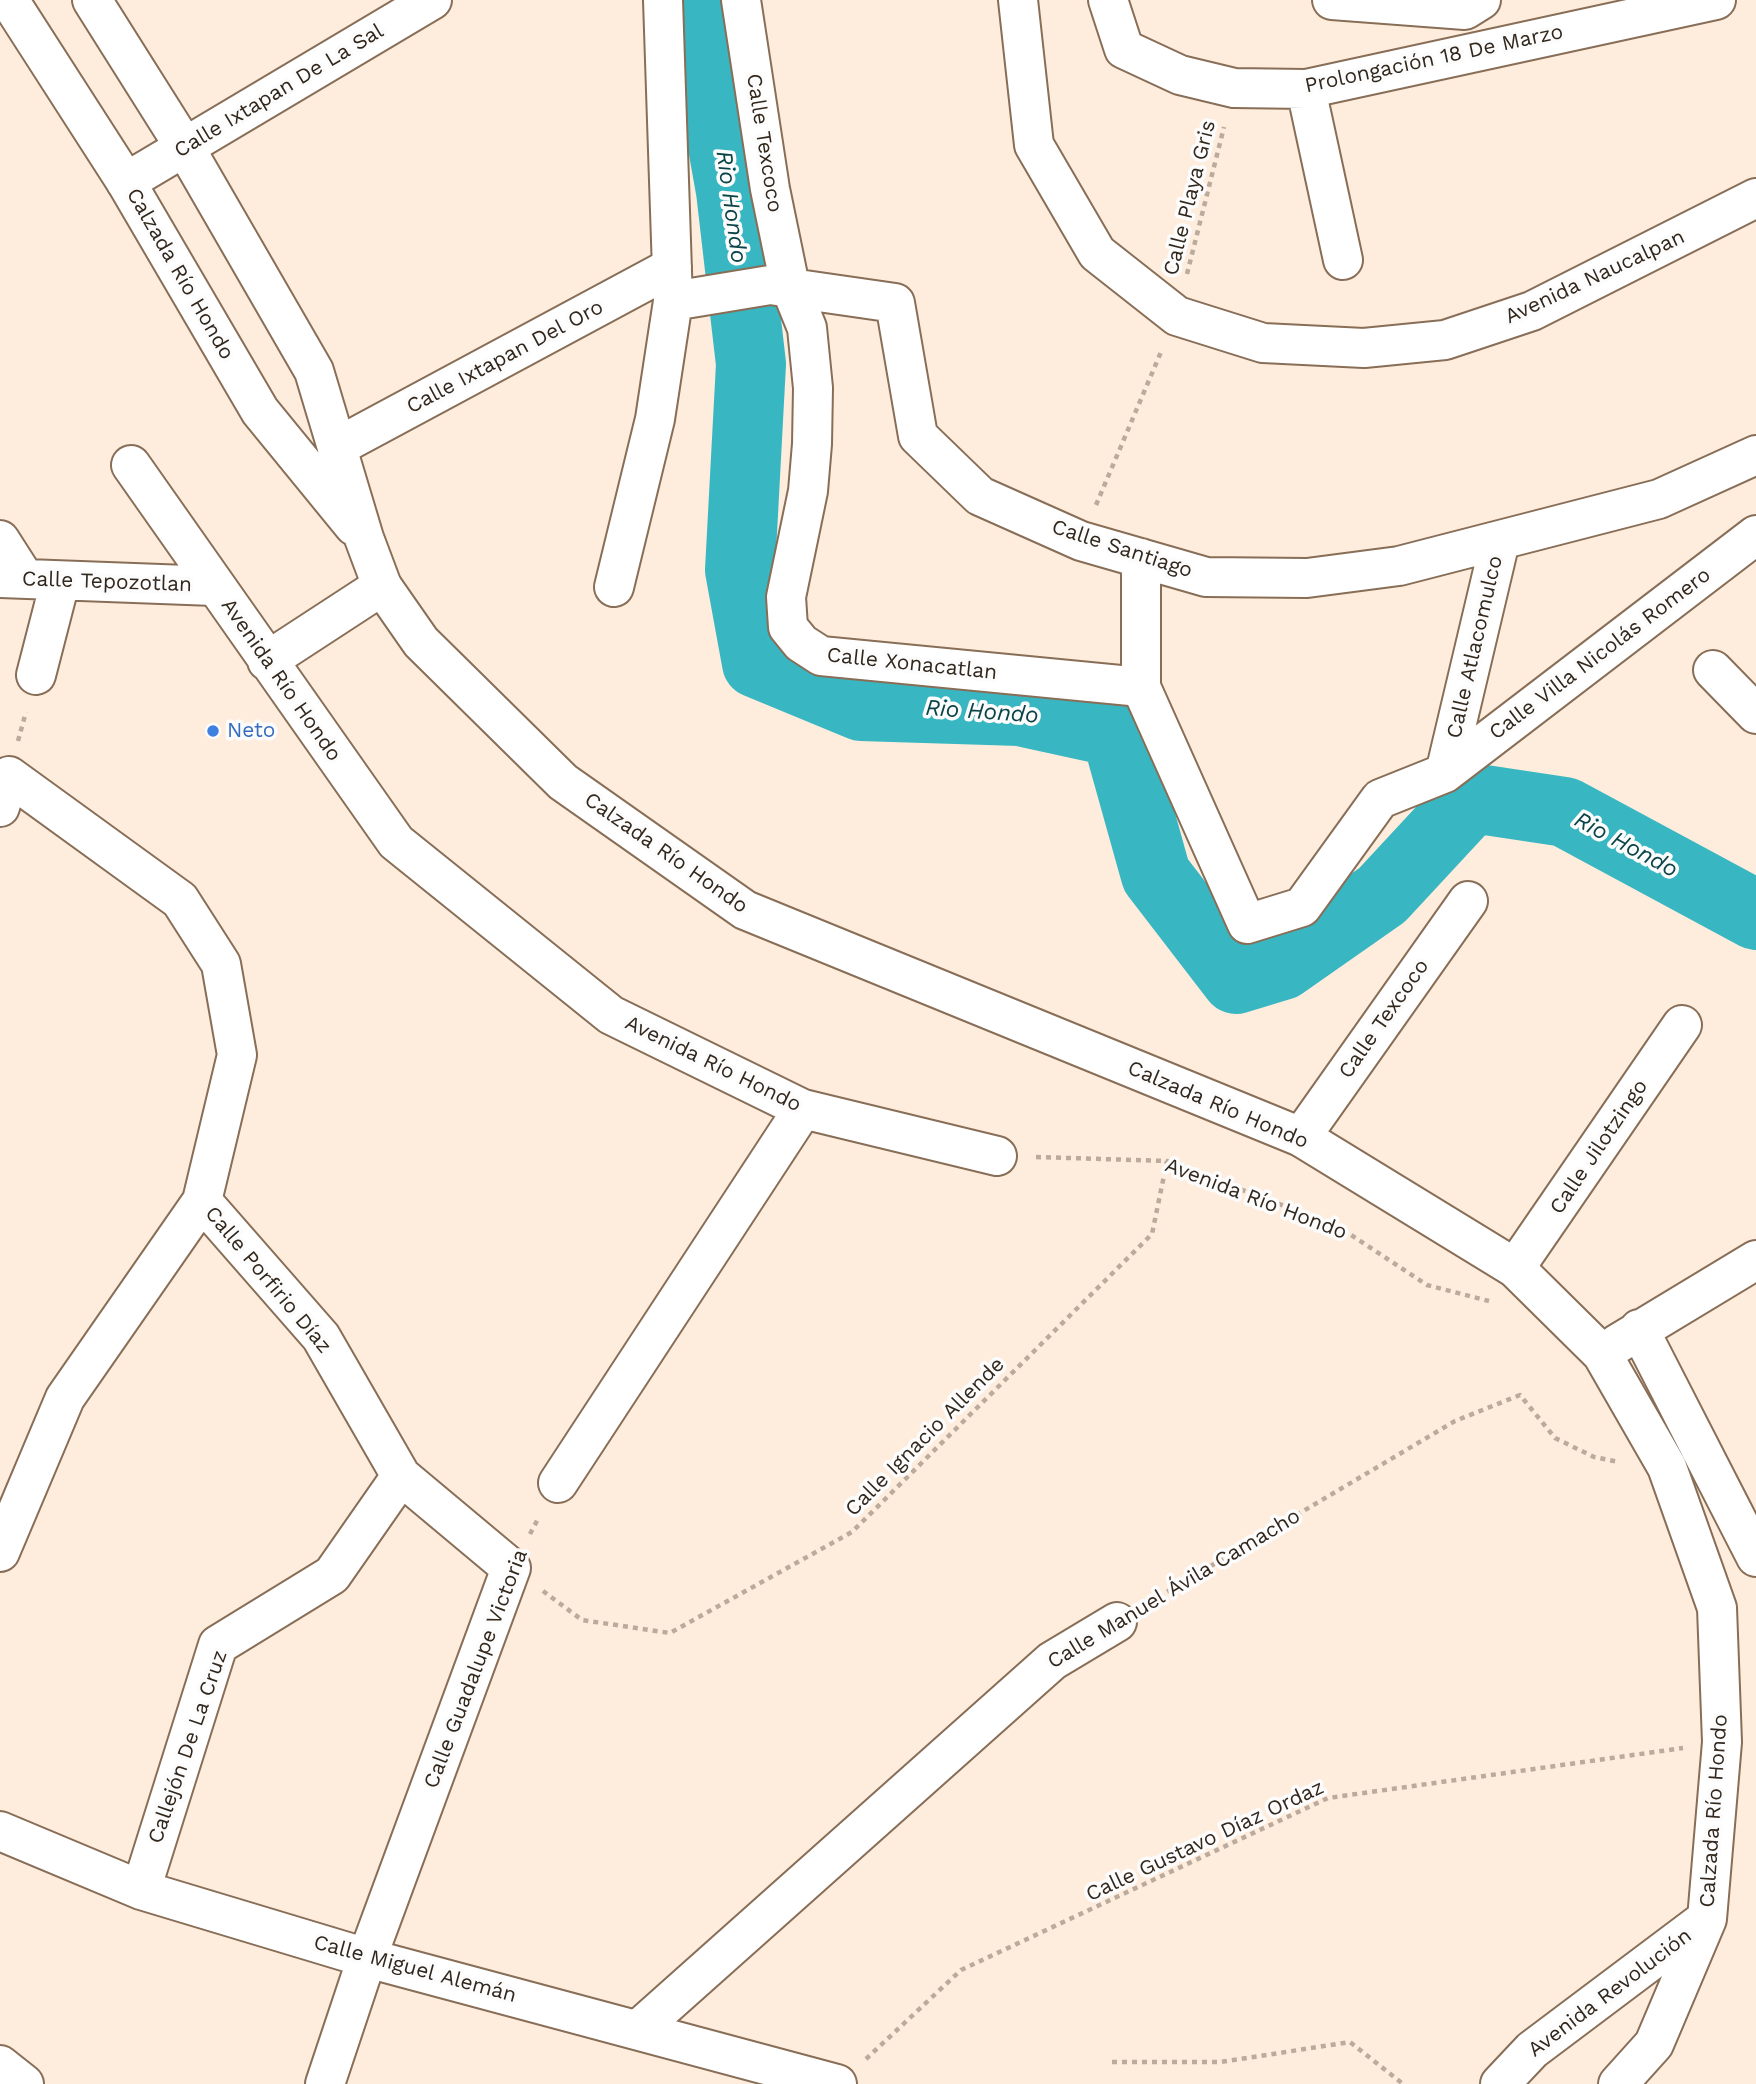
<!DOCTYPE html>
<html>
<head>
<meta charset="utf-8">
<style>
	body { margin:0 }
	canvas { display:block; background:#feecdc }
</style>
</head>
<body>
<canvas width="1756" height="2084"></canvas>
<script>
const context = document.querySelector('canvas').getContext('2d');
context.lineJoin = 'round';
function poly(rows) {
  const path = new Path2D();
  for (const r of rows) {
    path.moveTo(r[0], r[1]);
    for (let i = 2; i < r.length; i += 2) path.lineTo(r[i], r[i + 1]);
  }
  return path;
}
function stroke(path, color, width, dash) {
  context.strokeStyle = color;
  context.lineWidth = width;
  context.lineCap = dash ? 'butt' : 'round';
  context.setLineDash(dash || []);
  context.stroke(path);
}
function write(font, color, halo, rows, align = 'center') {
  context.font = font + ' "Work Sans",sans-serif';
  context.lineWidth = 7;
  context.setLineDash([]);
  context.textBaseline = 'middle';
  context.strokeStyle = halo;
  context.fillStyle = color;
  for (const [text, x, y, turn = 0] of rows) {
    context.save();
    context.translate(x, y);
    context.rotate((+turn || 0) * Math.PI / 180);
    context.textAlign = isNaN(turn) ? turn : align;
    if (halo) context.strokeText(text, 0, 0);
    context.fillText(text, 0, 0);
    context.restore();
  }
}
stroke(poly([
	[697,0,731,191,751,364,740,570,757,663,861,706,1020,711,1116,732,1156,875,1236,979,1282,965,1382,895,1472,798,1565,812,1756,915]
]), '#38b7c3', 70);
const minor = poly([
	[741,0,770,189,790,286,807,328,813,388,812,444,808,491,786,597,788,627,801,643,821,656,1141,687],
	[1108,0,1124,49,1180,75,1234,88,1306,89,1716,0],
	[1332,0,1465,10,1481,0],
	[1306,89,1343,260],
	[126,182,432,0],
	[673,301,770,285,895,303,918,436,980,496,1081,541,1206,577,1307,578,1399,566,1659,499,1756,455],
	[337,447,672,267],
	[131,465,396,842,611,1015,803,1109,997,1156],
	[0,540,25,579],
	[1141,558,1141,687,1247,924,1302,907,1380,799,1445,773,1756,535],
	[0,578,214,586],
	[614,587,655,419,673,301,663,0],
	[267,661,382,586],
	[1713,670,1756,714],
	[36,675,60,582],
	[1445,773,1500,541],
	[0,807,9,776,180,900,221,964,237,1055,202,1201,65,1398,0,1552],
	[1301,1137,1468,901],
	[202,1201,321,1337,401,1476,511,1568,367,1958,325,2084],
	[1515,1268,1682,1025],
	[1639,1329,1756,1557],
	[1617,1344,1756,1260],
	[558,1483,803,1109],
	[0,1831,141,1890,367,1958,837,2084],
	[141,1890,218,1645,332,1575,401,1476],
	[639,2029,1052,1661,1117,1622],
	[0,2065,24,2084]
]);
const major = poly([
	[9,0,126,182,260,411,354,526],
	[92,0,184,146,314,371,364,538,382,586,421,642,563,782,745,910,1301,1137,1515,1268,1602,1354,1667,1467,1717,1608,1722,1742,1707,1919,1654,2044,1618,2084],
	[1018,0,1034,145,1097,253,1177,316,1263,343,1364,348,1445,340,1532,311,1756,198],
	[1500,2084,1532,2050,1705,1920]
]);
stroke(minor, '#886e57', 42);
stroke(major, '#886e57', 42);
stroke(poly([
	[1187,274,1224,127],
	[1096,505,1161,352],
	[18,741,26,712],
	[1036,1157,1167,1161,1339,1227,1427,1285,1489,1301],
	[530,1534,539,1517],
	[543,1591,582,1620,670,1633,852,1532,1152,1234,1167,1161],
	[1150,1602,1455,1421,1520,1395,1555,1438,1594,1457,1619,1462],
	[866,2059,961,1970,1328,1798,1683,1748],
	[1112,2062,1221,2062,1350,2042,1403,2084]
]), '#bbab9d', 4.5, [5, 5]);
stroke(minor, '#fff', 38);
stroke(major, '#fff', 38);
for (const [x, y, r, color] of [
	[213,731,7,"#3f7fe0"]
]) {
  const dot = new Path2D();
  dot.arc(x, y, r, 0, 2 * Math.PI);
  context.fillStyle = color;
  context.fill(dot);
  stroke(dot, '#fcfcfc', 2.5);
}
write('21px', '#32271d', '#fcfcfc', [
	["Prolongación 18 De Marzo",1434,59,-12],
	["Calle Ixtapan De La Sal",279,91,-31],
	["Calle Texcoco",764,143,81],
	["Calle Playa Gris",1190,198,-76],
	["Calzada Río Hondo",180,274,60],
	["Avenida Naucalpan",1595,277,-25],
	["Calle Ixtapan Del Oro",505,357,-28],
	["Calle Santiago",1122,549,18],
	["Calle Tepozotlan",107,582,2],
	["Calle Atlacomulco",1475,647,-77],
	["Calle Villa Nicolás Romero",1600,654,-37],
	["Calle Xonacatlan",912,664,6],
	["Avenida Río Hondo",281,680,55],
	["Calzada Río Hondo",666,853,35],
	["Calle Texcoco",1384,1019,-55],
	["Avenida Río Hondo",713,1064,26],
	["Calzada Río Hondo",1218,1105,23],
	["Calle Jilotzingo",1599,1147,-56],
	["Avenida Río Hondo",1256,1199,21],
	["Calle Porfirio Díaz",268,1280,50],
	["Calle Ignacio Allende",925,1437,-45],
	["Calle Manuel Ávila Camacho",1174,1589,-31],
	["Calle Guadalupe Victoria",476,1669,-69],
	["Callejón De La Cruz",188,1747,-71],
	["Calzada Río Hondo",1714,1811,-86],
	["Calle Gustavo Díaz Ordaz",1205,1841,-25],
	["Calle Miguel Alemán",415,1969,15],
	["Avenida Revolución",1610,1993,-37]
]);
write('21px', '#366cbe', '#fcfcfc', [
	["Neto",227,731]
], 'left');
write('italic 23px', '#0a4348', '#fcfcfc', [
	["Rio Hondo",731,207,82],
	["Rio Hondo",982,712,4],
	["Rio Hondo",1626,845,28]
]);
</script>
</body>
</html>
